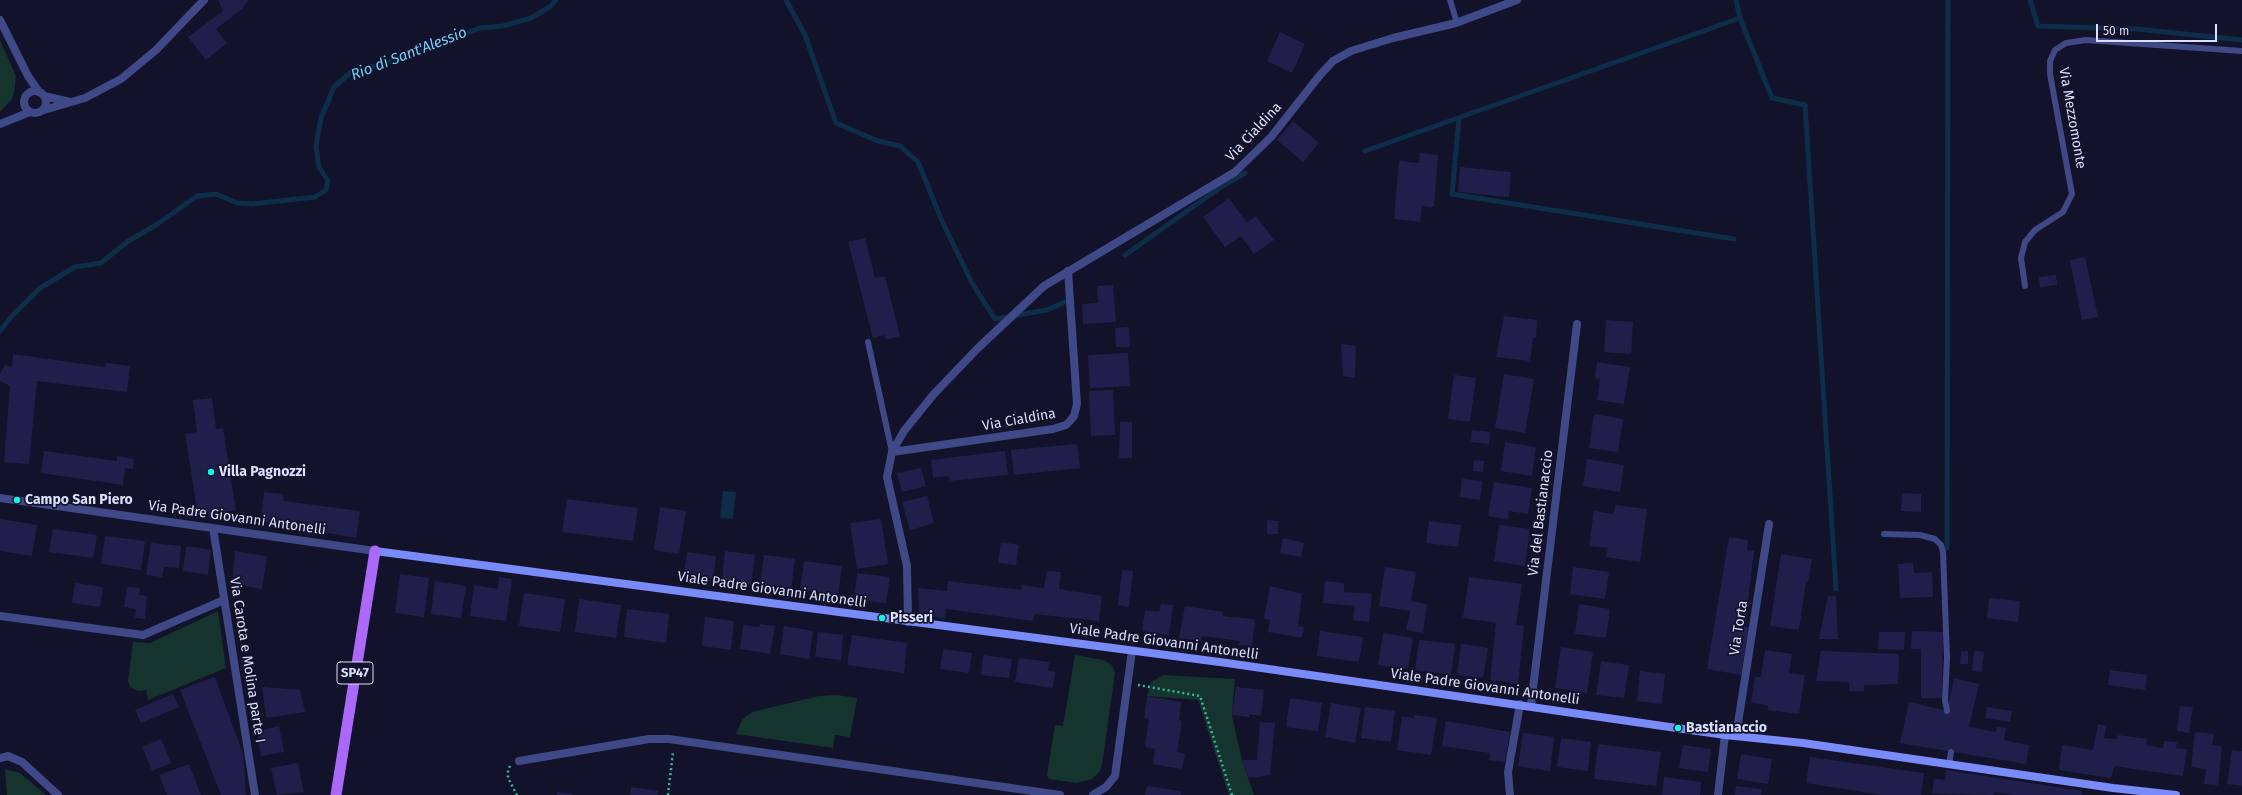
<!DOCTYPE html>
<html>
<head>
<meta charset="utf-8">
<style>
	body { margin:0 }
	#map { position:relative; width:2242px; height:795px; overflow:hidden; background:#12122a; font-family:"Fira Sans",sans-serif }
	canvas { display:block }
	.scale { position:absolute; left:2096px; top:24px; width:121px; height:18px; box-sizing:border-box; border:2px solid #dddffe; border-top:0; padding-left:5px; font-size:12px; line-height:14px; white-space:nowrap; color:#dddffe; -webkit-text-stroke:3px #12122a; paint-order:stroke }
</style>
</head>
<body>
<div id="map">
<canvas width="2242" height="795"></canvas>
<div class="scale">50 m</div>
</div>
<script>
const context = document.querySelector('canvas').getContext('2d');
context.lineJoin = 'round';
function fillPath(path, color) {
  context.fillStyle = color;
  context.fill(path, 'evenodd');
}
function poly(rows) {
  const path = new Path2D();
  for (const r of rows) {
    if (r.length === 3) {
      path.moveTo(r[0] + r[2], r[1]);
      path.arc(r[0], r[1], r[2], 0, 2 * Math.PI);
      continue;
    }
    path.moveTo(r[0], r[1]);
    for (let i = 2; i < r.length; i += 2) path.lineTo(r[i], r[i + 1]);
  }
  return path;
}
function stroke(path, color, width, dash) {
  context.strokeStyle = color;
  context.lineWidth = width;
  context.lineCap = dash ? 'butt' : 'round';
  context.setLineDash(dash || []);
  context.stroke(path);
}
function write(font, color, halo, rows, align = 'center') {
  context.font = font + ' "Fira Sans",sans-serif';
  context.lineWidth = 3.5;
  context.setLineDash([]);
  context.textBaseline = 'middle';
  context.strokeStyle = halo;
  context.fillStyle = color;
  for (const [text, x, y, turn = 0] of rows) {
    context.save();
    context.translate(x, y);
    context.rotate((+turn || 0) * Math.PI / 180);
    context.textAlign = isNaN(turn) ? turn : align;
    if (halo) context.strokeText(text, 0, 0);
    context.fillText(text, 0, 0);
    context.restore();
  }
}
fillPath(poly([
	[0,40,16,76,14,93,11,100,0,112],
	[218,611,226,668,148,700,146,690,138,691,130,687,128,681,133,642,150,643],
	[1075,655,1103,660,1112,665,1115,673,1102,765,1100,771,1092,779,1077,783,1049,779,1047,775,1055,725,1063,726],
	[1163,675,1235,679,1232,716,1242,760,1254,795,1229,795,1198,700,1147,696,1151,682],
	[837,695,857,698,850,737,835,735,833,748,736,734,742,720,752,712,819,696],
	[5,769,20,773,46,795,7,795]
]), '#15342e');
fillPath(poly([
	[723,491,736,492,733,519,720,518]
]), '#0d2d48');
stroke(poly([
	[786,0,805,35,836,123,878,141,900,146,918,162,942,221,972,283,995,319,1047,310,1065,302],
	[1736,0,1740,18,1772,98,1805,105,1836,589],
	[2030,0,2038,26,2137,29,2242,40],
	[1459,118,1452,194,1734,239],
	[1365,151,1740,18],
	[1125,255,1221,187,1245,173],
	[0,331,11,317,40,288,75,267,101,263,127,242,156,225,197,196,216,194,237,203,252,204,315,197,326,190,328,181,319,167,316,147,321,118,334,87,350,73,389,62,480,28,503,26,531,18,551,6,556,0],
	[1947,548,1948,0]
]), '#0d2d48', 5);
fillPath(poly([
	[218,0,249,0,242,9,216,29,227,43,206,60,188,37,223,11],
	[1280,32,1305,44,1292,73,1267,61],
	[1293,121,1319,143,1303,162,1277,140],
	[1420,153,1438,155,1434,207,1422,206,1420,222,1394,219,1399,161,1419,163],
	[1460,167,1511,172,1509,197,1458,192],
	[1229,198,1247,223,1256,216,1274,240,1254,254,1241,236,1225,247,1203,217],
	[865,238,875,278,885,276,900,336,886,340,884,335,873,338,848,242],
	[2085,257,2098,317,2082,320,2070,260],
	[2056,275,2057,285,2040,287,2039,277],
	[1113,285,1116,322,1083,324,1082,304,1098,303,1097,286],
	[1504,316,1537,320,1536,338,1533,338,1530,361,1496,357],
	[1606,320,1633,322,1631,354,1604,352],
	[1129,327,1130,347,1116,347,1115,328],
	[1341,344,1356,346,1355,378,1343,376],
	[1128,353,1130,386,1090,388,1088,355],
	[13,354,105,367,106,363,130,366,127,392,37,381,29,464,4,462,10,386,0,381,0,374,5,365,12,367],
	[1597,362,1630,367,1624,404,1597,400,1600,379,1595,378],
	[1504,374,1534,379,1525,433,1495,428],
	[1454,375,1476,378,1470,422,1448,419],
	[1113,390,1115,435,1091,436,1089,391],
	[212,398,216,429,223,428,236,510,198,516,185,434,197,432,193,400],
	[1594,414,1623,419,1618,452,1589,448],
	[1120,422,1132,422,1132,458,1119,458],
	[1472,430,1490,432,1489,444,1471,442],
	[1505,442,1536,447,1532,476,1501,471],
	[1077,444,1080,468,1014,475,1011,450],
	[44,451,117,461,117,456,134,459,133,469,125,468,123,485,41,473],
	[1005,451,1008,475,950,481,949,476,933,478,931,460],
	[1587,459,1624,465,1620,492,1583,486],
	[1474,460,1484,461,1483,472,1473,471],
	[921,468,926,486,902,492,897,473],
	[1462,479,1482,481,1480,500,1460,497],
	[1494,482,1532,488,1528,514,1509,511,1508,520,1488,516],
	[264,492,283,494,284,501,360,511,356,538,261,521],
	[1902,493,1921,494,1921,512,1901,511],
	[927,496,934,523,910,530,902,502],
	[567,499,638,508,633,541,562,532],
	[1615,505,1647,509,1640,562,1606,557,1608,548,1589,546,1594,511,1614,514],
	[660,507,686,511,679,554,654,550],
	[0,519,37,525,32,556,0,551],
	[881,519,888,564,857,569,850,523],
	[1267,520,1278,521,1278,534,1267,534],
	[1429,521,1461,525,1458,547,1426,543],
	[1499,525,1530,529,1525,566,1494,561],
	[53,529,97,535,93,558,49,552],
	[105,536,145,541,141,570,101,564],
	[1729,537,1748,540,1747,550,1754,551,1745,627,1749,627,1741,675,1707,669],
	[1283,538,1304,543,1301,557,1280,553],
	[1001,542,1019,545,1016,565,998,563],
	[151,543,181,546,179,568,164,567,162,577,146,575],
	[186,546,211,550,208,575,183,571],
	[235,551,267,556,262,589,232,584],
	[725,551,755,555,751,585,722,581],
	[687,552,716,556,713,579,684,575],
	[1781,554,1812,559,1808,582,1806,582,1799,630,1770,626],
	[764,555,795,559,791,590,760,585],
	[804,561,842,566,838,595,800,590],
	[1913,563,1914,573,1932,572,1933,597,1900,598,1898,564],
	[1385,567,1416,572,1411,601,1427,604,1423,633,1406,630,1410,611,1379,606],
	[1573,567,1609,572,1605,599,1570,594],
	[1122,570,1133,571,1129,607,1118,605],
	[1047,571,1061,572,1059,589,1102,596,1099,621,1034,614,1033,621,946,609,945,619,919,614,918,588,947,591,948,581,1021,590,1022,585,1044,588],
	[857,573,890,577,886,603,854,599],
	[400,574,429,578,424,617,395,613],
	[499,577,512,579,506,621,470,616,474,585,498,589],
	[1469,577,1522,584,1516,625,1524,626,1518,684,1490,680,1496,623,1463,618],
	[435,581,466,586,461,618,431,614],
	[1325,581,1344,583,1344,592,1372,594,1369,622,1353,620,1355,606,1323,603],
	[75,583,103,587,100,607,72,603],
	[1270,586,1302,594,1298,626,1304,627,1302,638,1268,632,1270,620,1264,619],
	[127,587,140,588,139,595,147,596,145,619,135,618,136,609,124,607],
	[524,593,565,599,560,632,519,626],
	[1828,596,1836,596,1838,639,1819,639],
	[1989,598,2020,601,2018,622,1987,618],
	[579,599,621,605,616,638,575,632],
	[1161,604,1173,605,1169,635,1142,631,1145,610,1159,612],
	[1579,604,1610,609,1606,638,1575,634],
	[1185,606,1223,612,1222,616,1255,619,1252,646,1239,645,1240,641,1202,636,1201,641,1179,638],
	[627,609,669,614,666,643,624,637],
	[705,617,734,621,731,650,702,646],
	[760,624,775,626,770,654,740,649,743,625,759,627],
	[784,626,813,631,809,659,780,654],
	[1320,631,1363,637,1359,662,1317,656],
	[1912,631,1943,632,1942,698,1921,698,1921,649,1911,649],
	[818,632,843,635,841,660,815,657],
	[1879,632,1905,632,1904,650,1878,649],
	[1383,633,1413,638,1408,669,1378,665],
	[852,635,907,643,904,673,847,665],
	[1419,640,1455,644,1451,675,1415,670],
	[1461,644,1488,648,1483,678,1457,675],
	[1561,647,1593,652,1587,693,1555,688],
	[943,649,972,653,969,673,940,669],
	[1765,650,1792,654,1789,673,1805,675,1799,714,1768,710,1768,705,1751,703,1755,677,1761,677],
	[1821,651,1899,654,1898,684,1864,685,1864,691,1849,691,1849,682,1816,681],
	[1961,651,1968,651,1968,664,1960,664],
	[1974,651,1984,652,1982,672,1972,671],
	[983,655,1012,659,1009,678,981,675],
	[1019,658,1049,662,1048,671,1055,672,1053,688,1015,682],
	[1601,661,1629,665,1624,698,1596,695],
	[2110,670,2147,675,2145,690,2108,685],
	[1640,671,1665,674,1662,704,1637,701],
	[215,677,243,754,246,795,221,795,180,690],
	[1954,678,1979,684,1969,727,1996,732,1997,727,2006,728,2004,740,2029,745,2026,764,1900,743,1909,702,1947,711],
	[262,687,300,690,305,712,266,718],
	[1236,687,1264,690,1261,716,1249,714,1249,717,1232,715],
	[173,694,179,707,141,723,135,710],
	[1147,696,1181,702,1179,720,1182,721,1177,752,1185,754,1182,769,1153,764,1155,749,1145,747,1149,719,1144,718],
	[1290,698,1322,703,1318,731,1286,727],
	[1331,703,1361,708,1355,743,1325,737],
	[2180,706,2193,707,2189,733,2177,731],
	[1365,707,1395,711,1391,742,1361,738],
	[1987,707,2012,711,2010,722,1985,718],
	[1415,715,1437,718,1431,755,1397,750,1402,716,1414,718],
	[1446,721,1510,732,1505,762,1489,760,1490,753,1442,746],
	[1260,722,1275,723,1270,775,1249,778,1242,760,1257,760],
	[2098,724,2106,726,2104,738,2117,739,2118,735,2147,739,2146,745,2163,748,2164,741,2177,742,2176,748,2187,749,2183,776,2114,766,2111,778,2059,770,2062,745,2093,750],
	[279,726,284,752,261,756,257,731],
	[2195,732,2214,734,2212,745,2222,746,2218,785,2204,784,2206,769,2191,767],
	[1523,733,1554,737,1550,771,1518,766],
	[1561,738,1591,742,1588,771,1557,767],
	[161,739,171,763,152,771,142,747],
	[1598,744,1661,752,1656,786,1594,779],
	[1683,745,1711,749,1708,772,1679,768],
	[2232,750,2242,751,2242,786,2227,784],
	[1741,754,1772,759,1768,784,1737,779],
	[1810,757,1924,773,1921,795,1881,795,1806,783],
	[298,763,304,792,277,795,271,768],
	[189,764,201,795,167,795,159,775],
	[1946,770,2082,791,2082,795,2014,795,1994,792,1994,795,1932,794,1934,779,1945,780],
	[1664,777,1701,782,1700,795,1662,795],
	[1147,786,1181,791,1181,795,1145,795],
	[1736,786,1762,789,1761,795,1735,795],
	[631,787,658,791,658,795,630,795],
	[557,792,572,794,572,795,557,795]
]), '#201f4b');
stroke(poly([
	[1138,685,1200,696,1232,795],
	[510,766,508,770,508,778,517,795],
	[668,795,673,752]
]), '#36b89a', 2.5, [2, 3]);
stroke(poly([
	[1450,0,1457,23],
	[2025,286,2021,258,2025,242,2035,230,2063,212,2072,194,2050,74,2050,61,2055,50,2066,43,2086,40,2242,51],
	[868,342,892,452],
	[1884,534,1920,535,1935,539,1941,545,1943,552,1947,658,1945,700,1947,711],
	[1949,764,1951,752]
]), '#3f4987', 6);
stroke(poly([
	[0,20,28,76,39,92],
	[35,102,11],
	[44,96,70,102],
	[44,110,85,98,121,79,156,50,204,0],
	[0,124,30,112],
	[892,452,1053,429,1066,425,1070,421,1074,416,1077,404,1068,271],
	[0,498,375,551],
	[213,528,255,795],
	[0,616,143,635,224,600],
	[908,622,907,566,887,477,892,452,904,431,933,395,977,349,1044,286,1235,172,1271,137,1320,75,1333,61,1351,51,1393,38,1456,23,1517,0],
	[1531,705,1577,324],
	[1736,736,1769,524],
	[0,758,8,756,22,762,58,795],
	[519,761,649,739,669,739,1060,795],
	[1093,795,1106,787,1115,776,1132,651],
	[1510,795,1508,772,1520,704],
	[1718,795,1725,735]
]), '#3f4987', 8);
stroke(poly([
	[375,551,1227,663,1725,735,1803,743,2113,788,2176,795]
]), '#788bf9', 8);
stroke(poly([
	[336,795,375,551]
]), '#aa69f9', 11);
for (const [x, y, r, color] of [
	[211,472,4,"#11f5e5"],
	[17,500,4,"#11f5e5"],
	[882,618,4,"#11f5e5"],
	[1678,728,4,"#11f5e5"]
]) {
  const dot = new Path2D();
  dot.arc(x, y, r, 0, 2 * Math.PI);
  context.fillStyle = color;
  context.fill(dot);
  stroke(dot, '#12122a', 1.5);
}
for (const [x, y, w] of [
	[355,673,36]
]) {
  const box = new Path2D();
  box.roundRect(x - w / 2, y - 11, w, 22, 3);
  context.fillStyle = '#12122a';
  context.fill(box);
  stroke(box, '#dddffe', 1);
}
write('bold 13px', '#dddffe', null, [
	["SP47",355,673]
]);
write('14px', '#dddffe', '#12122a', [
	["Via Mezzomonte",2072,118,80],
	["Via Cialdina",1254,132,-47],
	["Via Cialdina",1019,420,-10],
	["Via del Bastianaccio",1541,513,-83],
	["Via Padre Giovanni Antonelli",237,518,8],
	["Viale Padre Giovanni Antonelli",772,590,8],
	["Via Torta",1739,628,-81],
	["Viale Padre Giovanni Antonelli",1164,642,8],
	["Via Carota e Molina parte I",247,660,81],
	["Viale Padre Giovanni Antonelli",1485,687,8]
]);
write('bold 14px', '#dddffe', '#12122a', [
	["Villa Pagnozzi",219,472],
	["Campo San Piero",25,500],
	["Pisseri",890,618],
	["Bastianaccio",1686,728]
], 'left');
write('italic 15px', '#6fd1f9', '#12122a', [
	["Rio di Sant'Alessio",409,54,-21]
]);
</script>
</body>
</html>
